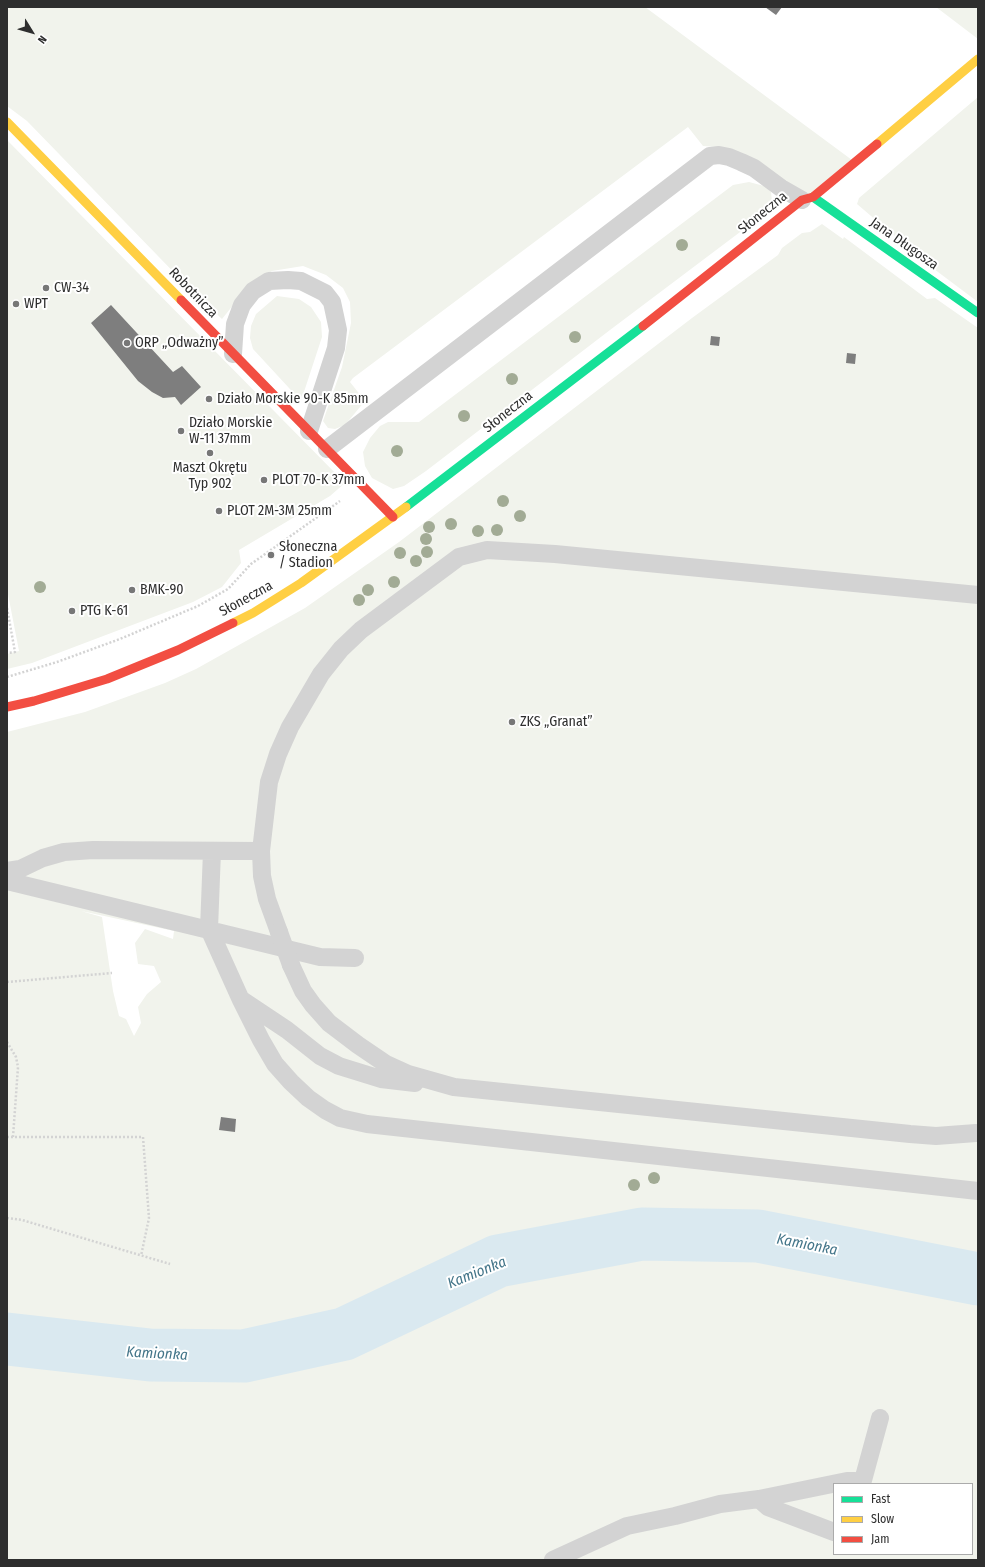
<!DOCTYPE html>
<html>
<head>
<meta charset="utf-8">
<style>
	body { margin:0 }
	#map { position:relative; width:985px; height:1567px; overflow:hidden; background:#fff; font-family:"Fira Sans Condensed",sans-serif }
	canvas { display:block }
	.frame { position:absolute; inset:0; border:8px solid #2e2e2e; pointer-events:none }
	.legend { position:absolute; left:833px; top:1483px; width:140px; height:72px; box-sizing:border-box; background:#fff; border:1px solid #ababab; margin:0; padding:5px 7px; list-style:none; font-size:12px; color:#2e2e2e }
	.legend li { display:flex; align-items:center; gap:8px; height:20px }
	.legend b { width:20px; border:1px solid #ababab }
	.north { position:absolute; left:12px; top:12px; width:40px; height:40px; -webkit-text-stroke:3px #fff; paint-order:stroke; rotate:127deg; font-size:11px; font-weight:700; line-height:16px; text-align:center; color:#2e2e2e }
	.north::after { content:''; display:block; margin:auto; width:14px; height:18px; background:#2e2e2e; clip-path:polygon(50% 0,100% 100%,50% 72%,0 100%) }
</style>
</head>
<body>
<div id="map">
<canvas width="985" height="1567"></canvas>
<div class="frame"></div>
<ul class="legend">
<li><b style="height:5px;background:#16e098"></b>Fast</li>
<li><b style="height:5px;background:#ffcf43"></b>Slow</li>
<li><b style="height:5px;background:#f24e42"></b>Jam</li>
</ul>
<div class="north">N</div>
</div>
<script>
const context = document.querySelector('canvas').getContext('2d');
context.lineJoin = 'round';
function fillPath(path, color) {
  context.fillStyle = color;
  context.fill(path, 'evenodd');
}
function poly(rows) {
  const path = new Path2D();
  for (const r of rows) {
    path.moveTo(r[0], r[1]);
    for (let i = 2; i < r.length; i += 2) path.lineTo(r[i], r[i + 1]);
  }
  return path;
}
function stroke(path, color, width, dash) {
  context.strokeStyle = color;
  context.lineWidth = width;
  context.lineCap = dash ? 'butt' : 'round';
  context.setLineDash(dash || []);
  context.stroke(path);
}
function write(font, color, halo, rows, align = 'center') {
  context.font = font + ' "Fira Sans Condensed",sans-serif';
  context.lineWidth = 4;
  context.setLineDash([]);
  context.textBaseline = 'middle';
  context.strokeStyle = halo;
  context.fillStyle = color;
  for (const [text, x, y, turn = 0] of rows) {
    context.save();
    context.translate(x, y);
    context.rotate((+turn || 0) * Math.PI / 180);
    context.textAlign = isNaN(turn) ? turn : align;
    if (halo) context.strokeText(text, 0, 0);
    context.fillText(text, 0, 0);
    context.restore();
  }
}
fillPath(poly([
	[7,7,645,7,852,160,802,200,717,147,703,146,688,127,353,378,350,382,365,401,345,425,335,429,328,428,323,421,342,367,351,323,350,302,343,288,326,275,303,266,272,271,250,284,222,319,190,289,27,121,7,106],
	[936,7,978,7,978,39],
	[978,97,978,302,926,263,857,204,859,198],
	[7,140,345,483,330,496,239,550,241,563,222,587,193,602,32,663,7,669,7,654,19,651,7,589],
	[749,182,764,186,767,188,771,192,772,201,770,208,764,214,610,330,426,471,404,486,393,489,372,478,365,466,363,452,370,438,380,426,388,422,419,422,733,185],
	[822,224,843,239,844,237,927,299,935,298,978,328,978,1560,7,1560,7,1363,34,1362,74,1364,149,1346,7,1313,7,732,85,712,165,683,196,669,305,608,399,542,692,318,778,255,782,248,802,233,810,232],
	[81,911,174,931,173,939,145,929,135,943,138,964,154,966,161,982,147,994,138,1007,141,1023,134,1036,126,1019,119,1016,113,991,102,917],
	[834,1484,972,1484,972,1554,834,1554],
	[277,296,299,299,311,307,321,322,322,337,301,401,253,349,250,338,251,326,256,314]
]), '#f1f3ec');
fillPath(poly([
	[7,1313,149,1346,147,1366,74,1364,34,1362,7,1363]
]), '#dae9f0');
stroke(poly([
	[7,1339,150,1355,244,1356,344,1334,498,1261,642,1234,758,1236,978,1279]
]), '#dae9f0', 53);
fillPath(poly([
	[765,7,782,7,776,15],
	[111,305,173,372,182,366,201,387,181,405,175,397,163,398,152,392,138,381,91,323],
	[711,336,720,337,719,346,710,345],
	[847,353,856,354,855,364,846,363],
	[221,1117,236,1119,235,1132,219,1130]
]), '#7e7e7e');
stroke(poly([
	[7,608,15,652,7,653],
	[7,677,57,662,120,639,198,606,228,589,251,564,340,501],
	[7,982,112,973],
	[7,1042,16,1057,18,1067,13,1137],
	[7,1137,143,1137,149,1218,141,1256],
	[7,1218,22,1220,170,1264]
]), '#d3d3d3', 2.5, [2, 2]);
stroke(poly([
	[233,354,235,324,242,305,253,291,269,281,288,280,301,281,325,293,332,302,338,330,336,348,309,431],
	[327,449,710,156,719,155,729,157,741,162,754,168,781,188,802,200],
	[212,851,209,929,241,1000,261,1040,275,1064,291,1082,308,1098,325,1110,340,1118,367,1124,978,1191],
	[261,851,262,876,267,899,279,932],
	[7,871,20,869,43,858,64,852,93,850,261,851,269,782,278,754,290,727,321,674,341,649,361,630,459,557,487,550,555,554,978,595],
	[7,881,320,957,355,958],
	[291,965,303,991,313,1005,329,1023,358,1045,386,1064,408,1074,454,1087,910,1134,936,1136,976,1133],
	[242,1000,287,1030,320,1056,339,1066,381,1079,415,1083],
	[862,1484,880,1418],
	[759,1499,768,1507,834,1532],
	[553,1560,627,1526,675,1516,720,1504,759,1499,847,1481,855,1481,862,1484]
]), '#d3d3d3', 18);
stroke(poly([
	[813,197,978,313],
	[406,507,643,326]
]), '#16e098', 9);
stroke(poly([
	[7,122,181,300],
	[877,144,978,59],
	[233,623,253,613,301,583,406,507]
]), '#ffcf43', 9);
stroke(poly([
	[181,300,393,517],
	[643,326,802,200,813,197,877,144],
	[7,707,34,701,107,679,178,650,233,623]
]), '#f24e42', 9);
stroke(poly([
	[279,932,291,965]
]), '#d3d3d3', 18);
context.fillStyle = '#a2ab95';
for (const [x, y] of [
	[682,245],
	[575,337],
	[512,379],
	[464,416],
	[397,451],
	[503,501],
	[520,516],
	[451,524],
	[429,527],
	[497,530],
	[478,531],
	[426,539],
	[427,552],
	[400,553],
	[416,561],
	[394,582],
	[40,587],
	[368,590],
	[359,600],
	[654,1178],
	[634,1185]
]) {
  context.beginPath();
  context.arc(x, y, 6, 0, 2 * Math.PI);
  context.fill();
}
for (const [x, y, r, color] of [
	[46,288,4,"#777"],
	[16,304,4,"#777"],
	[127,343,4,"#777"],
	[209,399,4,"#777"],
	[181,431,4,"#777"],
	[210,453,4,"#777"],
	[264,480,4,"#777"],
	[219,511,4,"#777"],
	[271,555,4,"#777"],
	[132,590,4,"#777"],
	[72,611,4,"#777"],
	[512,722,4,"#777"]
]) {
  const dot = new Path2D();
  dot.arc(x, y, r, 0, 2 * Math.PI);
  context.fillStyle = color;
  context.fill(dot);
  stroke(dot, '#fff', 1.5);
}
write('14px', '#2e2e2e', '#fff', [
	["Słoneczna",763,213,-39],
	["Jana Długosza",904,244,35],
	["Robotnicza",193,293,46],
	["Słoneczna",508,412,-38],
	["Słoneczna",246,599,-29]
]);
write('14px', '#2e2e2e', '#fff', [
	["CW-34",54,288],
	["WPT",24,304],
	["ORP „Odważny”",135,343],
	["Działo Morskie 90-K 85mm",217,399],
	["Działo Morskie",189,423],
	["W-11 37mm",189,439],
	["Maszt Okrętu",210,468,"center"],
	["Typ 902",210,484,"center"],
	["PLOT 70-K 37mm",272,480],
	["PLOT 2M-3M 25mm",227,511],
	["Słoneczna",279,547],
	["/ Stadion",279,563],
	["BMK-90",140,590],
	["PTG K-61",80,611],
	["ZKS „Granat”",520,722]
], 'left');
write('italic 15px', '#437589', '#fff', [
	["Kamionka",807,1245,11],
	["Kamionka",477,1273,-22],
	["Kamionka",157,1354,3]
]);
</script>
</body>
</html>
